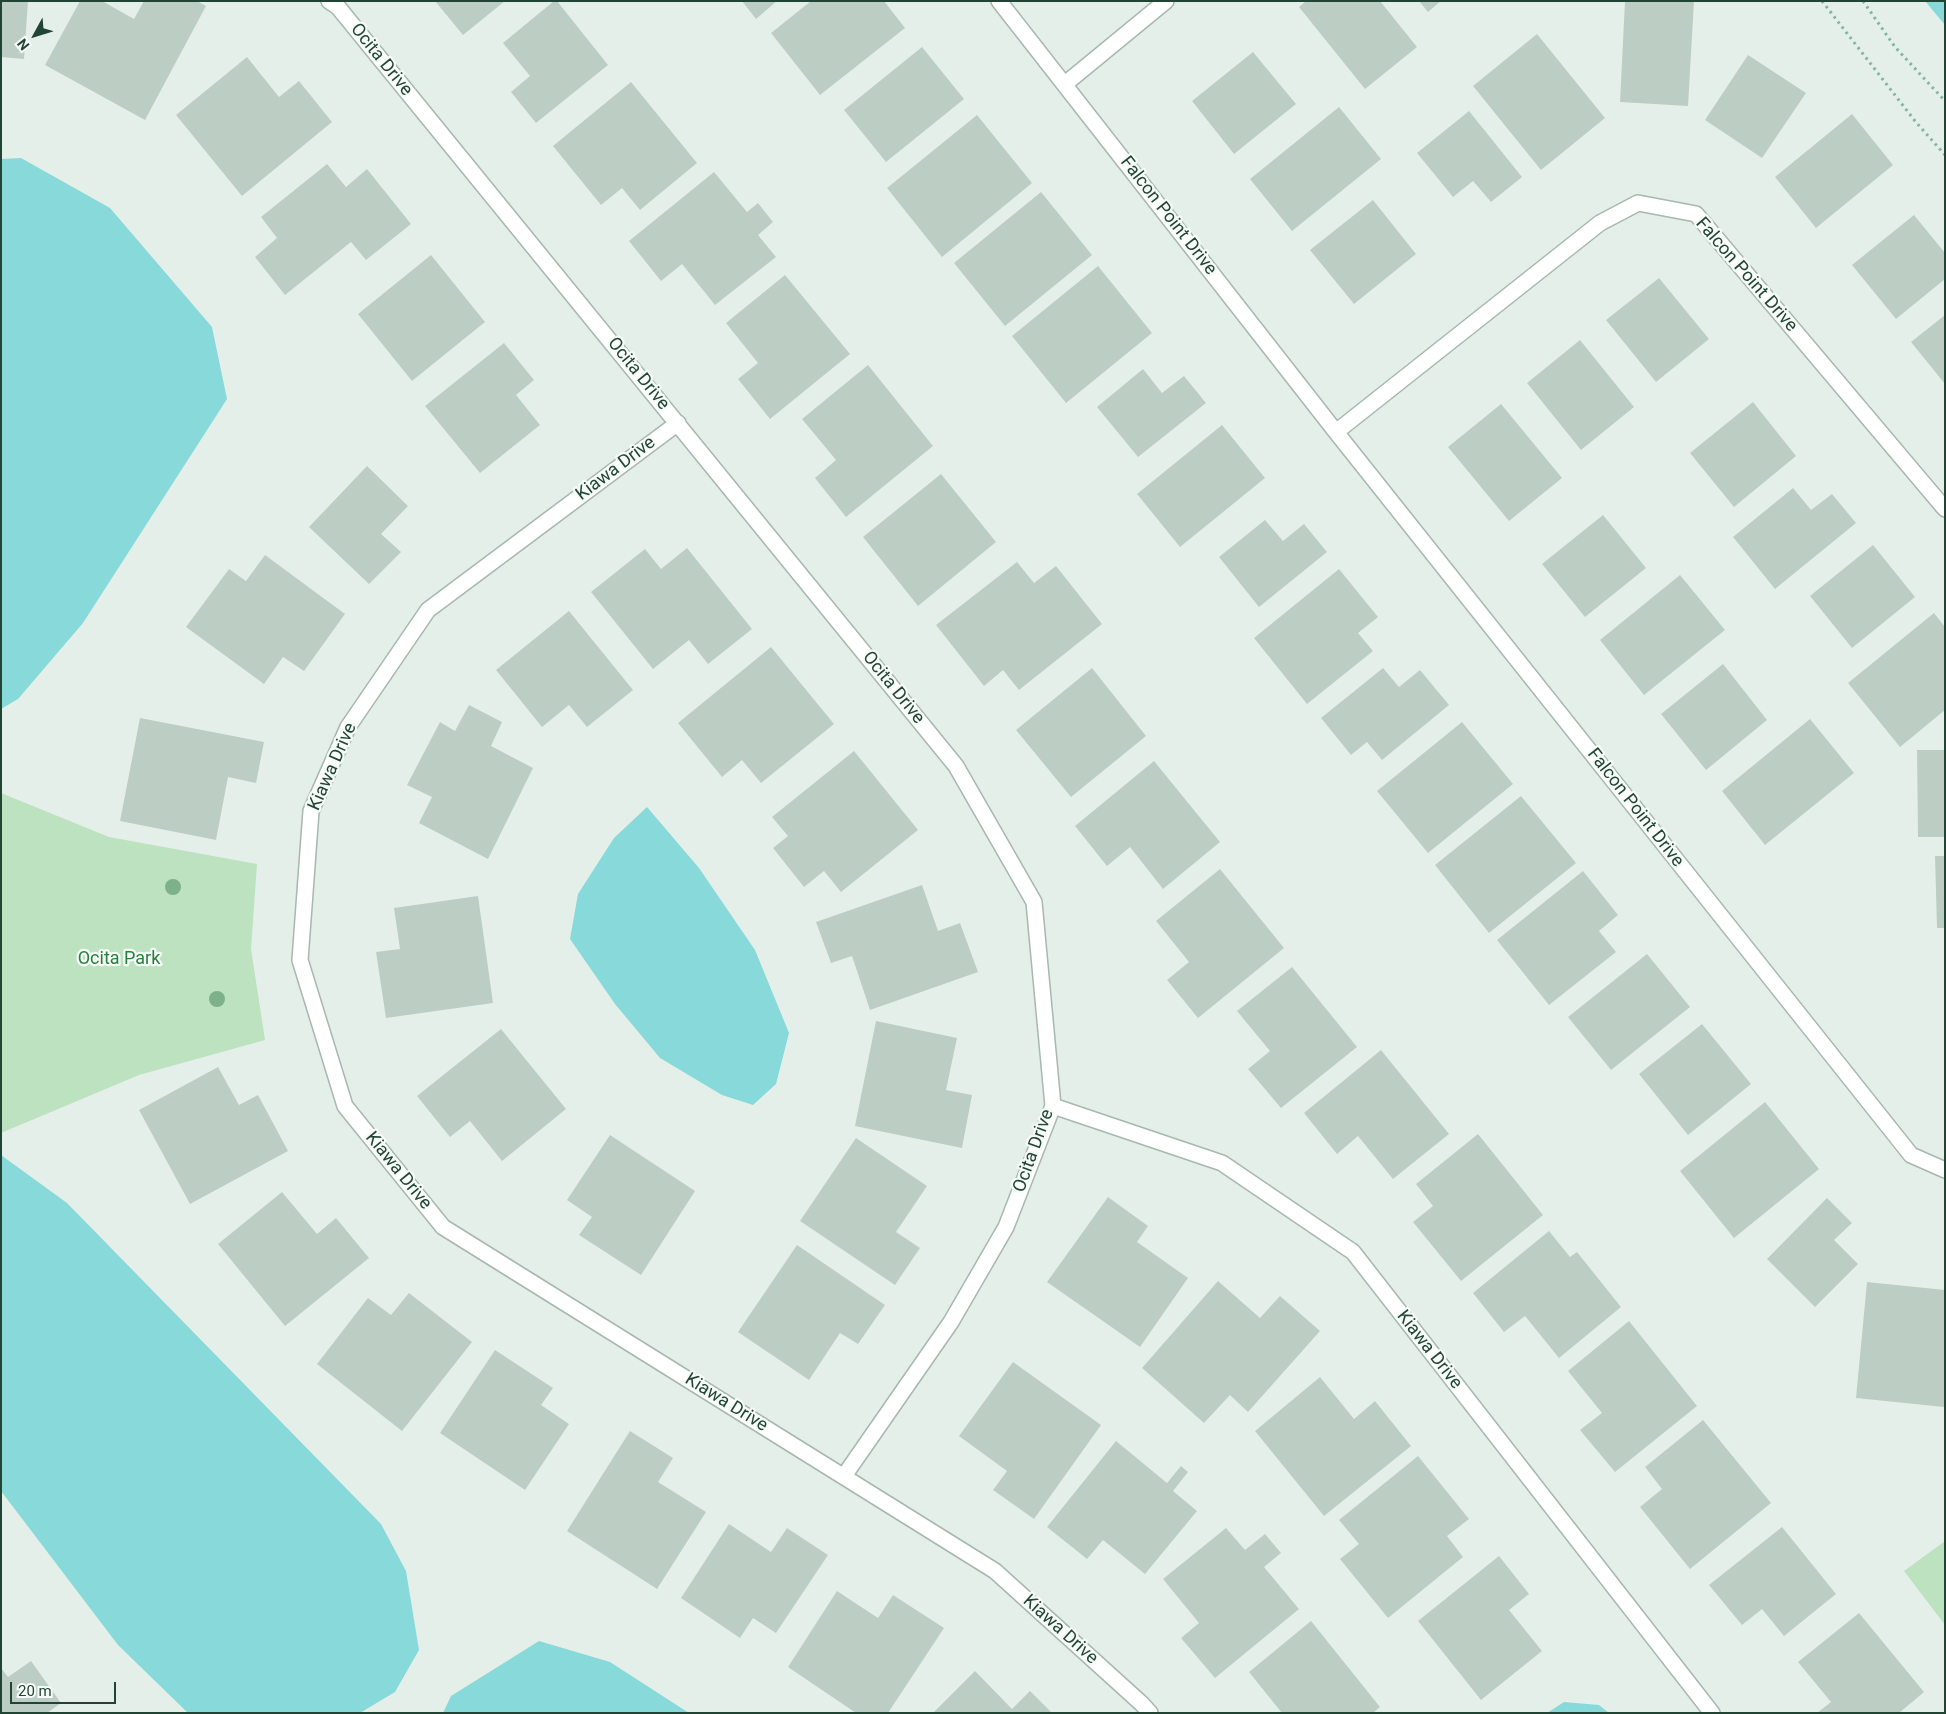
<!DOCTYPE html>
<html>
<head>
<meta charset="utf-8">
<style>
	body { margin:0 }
	#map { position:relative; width:1946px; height:1714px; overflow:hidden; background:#e5efe9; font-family:Roboto,sans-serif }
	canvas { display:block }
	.frame { position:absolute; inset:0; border:2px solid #214435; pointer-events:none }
	.north { position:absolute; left:10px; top:10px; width:50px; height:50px; -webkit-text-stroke:4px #f6fbf8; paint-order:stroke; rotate:231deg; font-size:14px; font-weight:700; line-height:20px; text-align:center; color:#214435 }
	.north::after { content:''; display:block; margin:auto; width:18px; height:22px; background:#214435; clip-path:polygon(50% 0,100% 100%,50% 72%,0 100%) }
	.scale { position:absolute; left:10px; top:1682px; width:106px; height:22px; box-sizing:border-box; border:2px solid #214435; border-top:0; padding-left:6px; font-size:15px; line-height:18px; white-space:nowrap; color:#214435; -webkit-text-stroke:4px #f6fbf8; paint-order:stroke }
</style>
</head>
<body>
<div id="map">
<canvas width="1946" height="1714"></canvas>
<div class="frame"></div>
<div class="north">N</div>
<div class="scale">20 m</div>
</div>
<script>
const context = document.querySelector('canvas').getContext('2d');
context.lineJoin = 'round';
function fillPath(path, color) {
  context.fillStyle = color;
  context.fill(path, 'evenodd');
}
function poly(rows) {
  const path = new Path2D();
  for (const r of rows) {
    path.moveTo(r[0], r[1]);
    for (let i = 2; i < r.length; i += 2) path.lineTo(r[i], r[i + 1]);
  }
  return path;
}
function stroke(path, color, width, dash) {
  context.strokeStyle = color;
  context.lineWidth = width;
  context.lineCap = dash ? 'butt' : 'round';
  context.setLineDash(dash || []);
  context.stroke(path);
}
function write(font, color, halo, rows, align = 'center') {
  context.font = font + ' Roboto,sans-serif';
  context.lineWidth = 4.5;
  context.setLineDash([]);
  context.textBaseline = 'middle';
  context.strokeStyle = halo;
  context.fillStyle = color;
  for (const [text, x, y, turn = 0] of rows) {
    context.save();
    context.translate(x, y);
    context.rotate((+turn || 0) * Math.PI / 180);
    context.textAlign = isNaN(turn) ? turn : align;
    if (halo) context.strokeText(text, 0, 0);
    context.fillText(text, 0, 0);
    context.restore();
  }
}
fillPath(poly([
	[1,793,109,837,257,864,251,949,265,1040,139,1075,1,1133],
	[1945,1541,1945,1625,1904,1571]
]), '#bce2c0');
fillPath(poly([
	[1925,1,1945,1,1945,25],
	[21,158,110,208,212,327,227,399,83,623,18,699,1,709,1,159],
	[647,807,699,868,755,950,789,1033,776,1084,753,1105,722,1095,660,1058,615,1004,570,939,578,894,614,838],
	[1,1155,67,1203,381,1524,406,1571,419,1650,395,1692,360,1713,188,1713,118,1645,1,1491],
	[539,1641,610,1662,689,1713,443,1713,451,1696],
	[1564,1702,1599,1705,1609,1713,1547,1713]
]), '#88d9d9');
fillPath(poly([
	[1,1,28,1,24,59,1,57],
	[80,1,102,1,134,19,144,1,197,1,206,6,145,120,45,65],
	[435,1,505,1,463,35],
	[554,1,557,1,608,65,536,123,511,92,530,76,503,43],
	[742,1,777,1,756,19],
	[811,1,884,1,905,28,820,95,771,33],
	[1306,1,1380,1,1417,47,1365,89,1299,7],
	[1419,1,1441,1,1428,12],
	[1625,1,1694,1,1688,106,1620,102],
	[1537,34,1605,118,1541,170,1473,86],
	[922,47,964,99,886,162,844,110],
	[1253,52,1296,104,1234,154,1192,101],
	[1748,55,1806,93,1762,158,1705,120],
	[247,57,279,97,299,81,332,122,242,196,176,115],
	[631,82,697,163,640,210,622,188,601,205,553,146],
	[1339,107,1381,159,1292,231,1250,179],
	[1469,111,1522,177,1491,202,1473,181,1453,197,1417,153],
	[1852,114,1893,165,1816,228,1775,177],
	[977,115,1032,183,942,257,887,188],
	[327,164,346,187,367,169,411,224,366,260,351,242,285,295,255,257,277,238,261,217],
	[714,172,747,212,758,203,773,222,758,235,776,257,715,305,682,264,661,281,629,241],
	[1041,192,1092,255,1005,326,954,263],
	[1373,200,1416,254,1354,304,1310,250],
	[1914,215,1945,253,1945,279,1896,319,1852,265],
	[431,255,485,322,412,381,358,314],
	[1098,266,1152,333,1066,403,1012,336],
	[785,275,850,354,770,419,738,379,758,363,726,323],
	[1659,278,1709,339,1656,382,1606,320],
	[1945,315,1945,384,1911,342],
	[1580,340,1634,407,1581,450,1527,383],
	[504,343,534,380,516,395,540,425,480,473,425,406],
	[868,365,933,446,846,517,815,478,836,460,802,419],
	[1143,369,1162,393,1184,376,1206,403,1138,457,1097,407],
	[1753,402,1796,456,1734,507,1690,453],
	[1501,404,1562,478,1509,521,1448,447],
	[1222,425,1265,478,1180,547,1137,494],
	[367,466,408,506,381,534,401,552,369,584,309,527],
	[941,474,996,542,918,606,863,537],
	[1793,488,1811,510,1832,494,1856,523,1775,589,1733,537],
	[1603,515,1646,568,1585,617,1542,564],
	[1265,520,1283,541,1304,524,1327,552,1259,607,1219,557],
	[1873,545,1915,597,1852,648,1810,596],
	[687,548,752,629,708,664,689,640,653,669,591,592,645,549,661,569],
	[265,555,345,614,304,671,283,657,264,684,186,627,229,569,246,581],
	[1017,562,1034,583,1056,566,1102,624,1019,690,1003,670,984,686,936,625],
	[1339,569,1378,617,1358,633,1373,651,1307,704,1254,638],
	[1680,575,1725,630,1644,695,1600,640],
	[569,611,633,690,587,727,569,705,542,727,496,670],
	[1934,613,1945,627,1945,710,1900,747,1848,683],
	[771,647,834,724,761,783,742,760,722,777,678,723],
	[1723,664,1767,720,1706,770,1661,714],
	[1092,668,1146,736,1071,797,1016,730],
	[1383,668,1399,687,1420,670,1449,705,1382,760,1367,742,1351,755,1321,718],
	[469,705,502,722,491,746,533,768,488,859,419,823,432,797,407,785,440,722,455,731],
	[140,718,264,742,256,783,228,777,216,840,120,821],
	[1810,719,1854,773,1765,845,1722,791],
	[1462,722,1513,784,1428,853,1377,791],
	[1917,750,1945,750,1945,837,1918,837],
	[854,751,918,830,841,892,824,871,804,887,773,848,788,836,772,817],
	[1154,761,1220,842,1163,889,1130,847,1107,866,1075,826],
	[1521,796,1576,863,1489,933,1435,865],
	[1935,856,1945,856,1945,928,1937,928],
	[1220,869,1284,948,1198,1018,1167,980,1189,962,1156,921],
	[1583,871,1618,915,1599,931,1616,952,1549,1005,1497,940],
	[922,885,938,931,960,923,978,972,870,1010,852,956,831,963,816,922],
	[478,896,493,1003,386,1018,376,952,400,949,394,908],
	[1647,954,1690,1007,1611,1070,1568,1017],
	[1292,967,1357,1047,1281,1108,1248,1069,1270,1051,1237,1011],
	[876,1021,957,1038,946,1090,972,1095,962,1148,855,1126],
	[1702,1024,1751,1084,1688,1135,1639,1074],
	[501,1029,566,1109,502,1161,470,1121,450,1137,417,1096],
	[1381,1050,1449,1134,1393,1179,1358,1136,1337,1154,1304,1113],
	[218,1067,239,1105,258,1095,288,1151,190,1204,139,1110],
	[1765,1102,1819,1169,1734,1238,1680,1171],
	[1478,1134,1543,1215,1461,1281,1413,1222,1433,1206,1416,1184],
	[610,1135,695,1191,641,1275,579,1235,592,1217,567,1200],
	[856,1138,927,1186,896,1232,920,1248,895,1285,800,1221],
	[282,1192,317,1234,336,1218,369,1258,285,1326,218,1244],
	[1108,1197,1148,1226,1137,1242,1188,1278,1140,1347,1047,1282],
	[1827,1198,1852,1223,1834,1240,1858,1264,1815,1307,1767,1259],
	[1549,1231,1570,1257,1577,1252,1621,1307,1559,1358,1525,1316,1504,1332,1473,1293],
	[797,1245,885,1305,858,1344,840,1333,809,1380,738,1332],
	[1218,1281,1260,1318,1280,1296,1320,1331,1248,1412,1230,1395,1204,1423,1142,1368],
	[1867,1282,1945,1290,1944,1407,1856,1398],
	[409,1293,472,1342,402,1431,317,1364,368,1298,391,1315],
	[1629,1321,1697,1406,1615,1472,1580,1430,1602,1413,1568,1371],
	[495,1350,553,1388,541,1405,569,1424,525,1490,440,1433],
	[1013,1362,1101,1425,1034,1519,993,1490,1007,1471,959,1436],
	[1320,1377,1354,1419,1375,1401,1411,1446,1324,1516,1255,1431],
	[1703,1420,1771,1503,1690,1569,1640,1507,1662,1489,1645,1467],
	[630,1431,673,1458,658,1482,706,1512,657,1589,567,1531],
	[1116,1441,1167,1483,1181,1466,1188,1472,1173,1491,1197,1511,1145,1574,1103,1540,1087,1559,1047,1527],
	[1418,1456,1469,1519,1447,1536,1463,1557,1388,1618,1340,1559,1359,1544,1339,1520],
	[729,1524,771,1552,787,1528,828,1555,776,1633,753,1618,740,1638,681,1598],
	[1782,1527,1836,1594,1784,1636,1762,1609,1742,1625,1709,1585],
	[1226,1528,1245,1550,1265,1534,1281,1553,1264,1567,1299,1609,1215,1678,1181,1638,1199,1623,1163,1579],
	[1499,1556,1529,1594,1509,1610,1542,1651,1481,1700,1418,1621],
	[837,1591,878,1618,893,1595,944,1628,888,1713,856,1713,788,1667],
	[1859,1613,1924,1692,1899,1713,1817,1713,1831,1702,1798,1662],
	[1311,1621,1380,1707,1373,1713,1282,1713,1249,1672],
	[31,1661,61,1703,47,1713,1,1713,1,1668,8,1677],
	[975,1671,1012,1709,1030,1691,1052,1713,933,1713]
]), '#bccec4');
const street = poly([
	[329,1,338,7,956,766,1034,902,1053,1106,1006,1227,951,1322,844,1476],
	[999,1,1336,432,1911,1155,1945,1170],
	[1065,84,1166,1],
	[678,423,428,610,348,727,311,811,300,960,345,1106,443,1227,995,1571,1142,1704,1150,1713],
	[1336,432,1600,223,1638,203,1696,214,1945,509],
	[1053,1106,1222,1163,1353,1252,1712,1713]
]);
stroke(street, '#a6b8af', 18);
stroke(poly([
	[1822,1,1915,121,1945,155],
	[1863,1,1895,47,1945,101]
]), '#82b69e', 3, [2.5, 4]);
stroke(street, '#fff', 15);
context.fillStyle = '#7cb189';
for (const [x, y] of [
	[173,887],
	[217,999]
]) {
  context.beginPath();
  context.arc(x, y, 8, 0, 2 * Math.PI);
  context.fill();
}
write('18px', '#214435', '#f6fbf8', [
	["Ocita Drive",381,60,51],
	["Falcon Point Drive",1168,216,52],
	["Falcon Point Drive",1746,275,49],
	["Ocita Drive",638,374,51],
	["Kiawa Drive",616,469,-37],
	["Ocita Drive",893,688,51],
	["Kiawa Drive",333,767,-66],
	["Falcon Point Drive",1635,808,52],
	["Ocita Drive",1034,1151,-70],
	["Kiawa Drive",398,1171,51],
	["Kiawa Drive",1429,1350,52],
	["Kiawa Drive",726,1403,32],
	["Kiawa Drive",1060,1630,42]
]);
write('18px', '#277f3b', '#f6fbf8', [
	["Ocita Park",119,959]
]);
</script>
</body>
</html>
